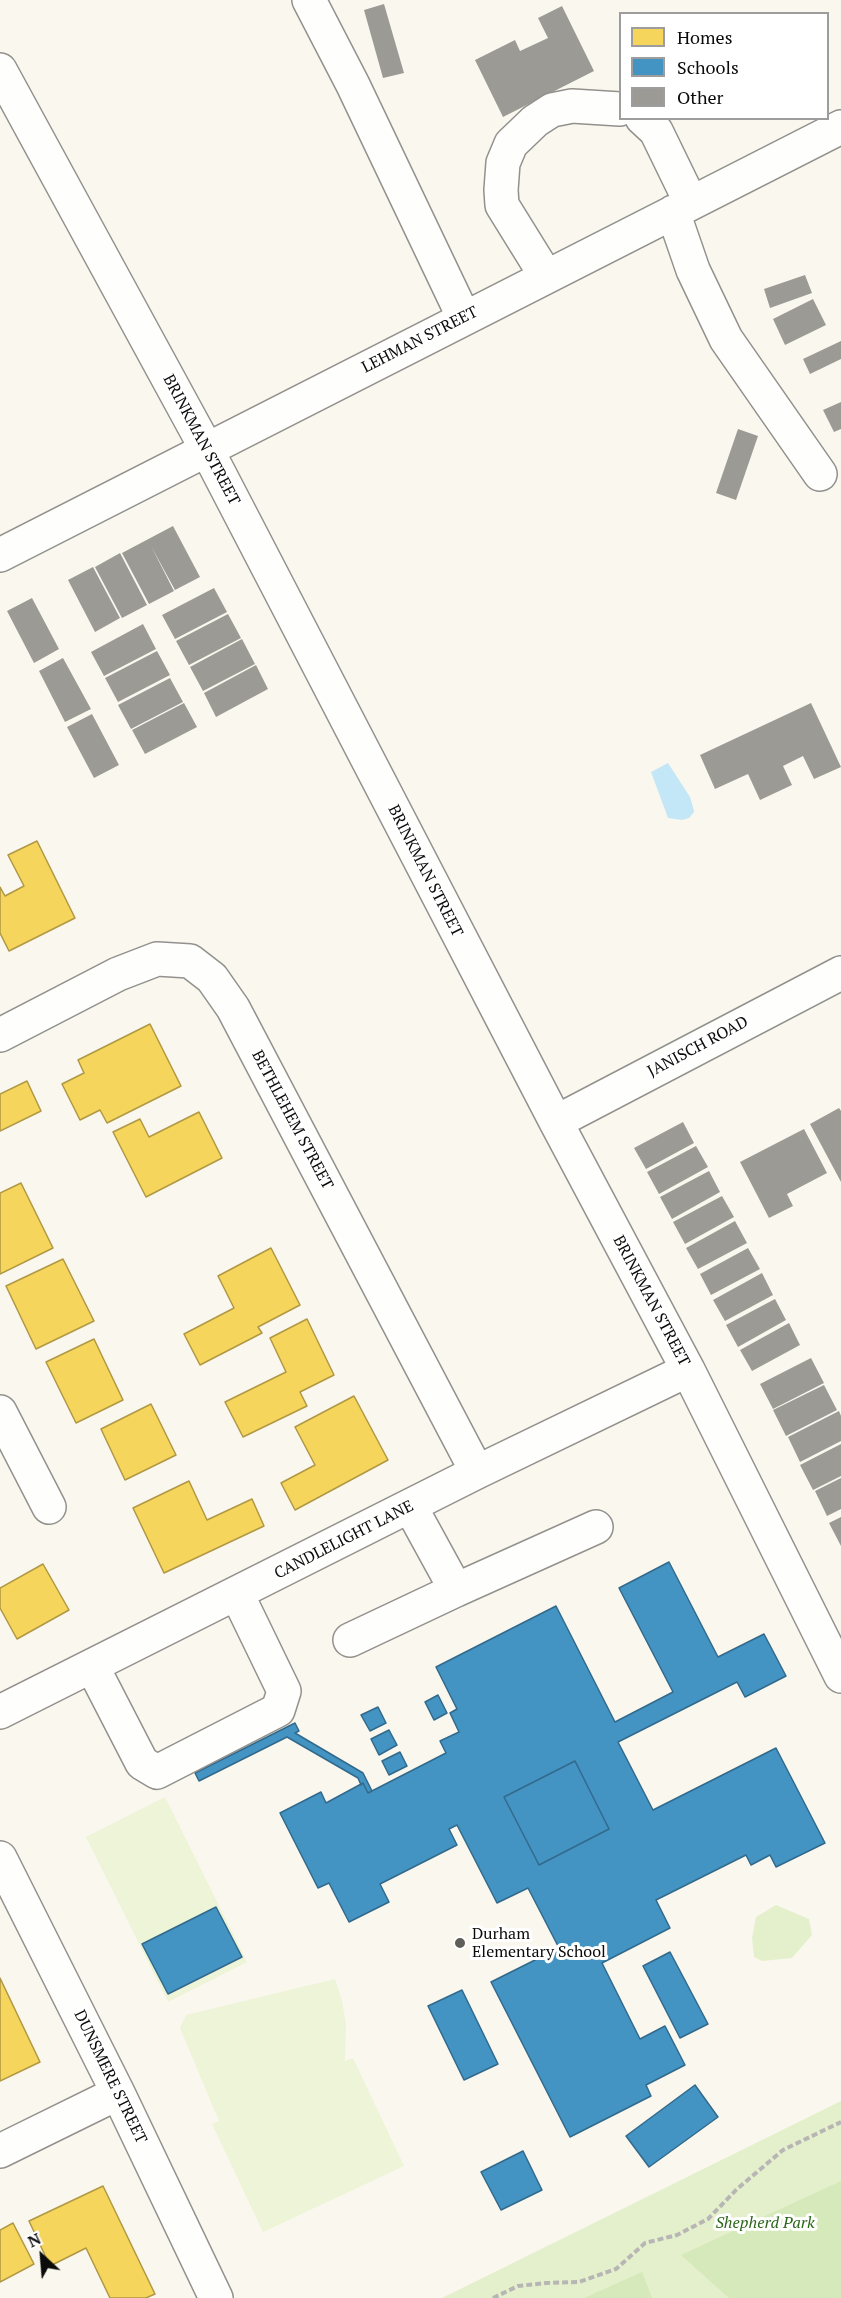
<!DOCTYPE html>
<html>
<head>
<meta charset="utf-8">
<style>
	body { margin:0 }
	#map { position:relative; width:841px; height:2298px; overflow:hidden; background:#faf7ee; font-family:"PT Serif",serif }
	canvas { display:block }
	.legend { position:absolute; left:619px; top:12px; width:210px; height:108px; box-sizing:border-box; background:#fff; border:2px solid #9d9d9d; margin:0; padding:8px 10px; list-style:none; font-size:18px; color:#0b0b0b }
	.legend li { display:flex; align-items:center; gap:12px; height:30px }
	.legend b { width:30px; border:2px solid #9d9d9d }
	.north { position:absolute; left:12px; top:2226px; width:60px; height:60px; -webkit-text-stroke:4px #fff; paint-order:stroke; rotate:334deg; font-size:16px; font-weight:700; line-height:24px; text-align:center; color:#0b0b0b }
	.north::after { content:''; display:block; margin:auto; width:21px; height:27px; background:#0b0b0b; clip-path:polygon(50% 0,100% 100%,50% 72%,0 100%) }
</style>
</head>
<body>
<div id="map">
<canvas width="841" height="2298"></canvas>
<ul class="legend">
<li><b style="height:16px;background:#f6d55c"></b>Homes</li>
<li><b style="height:16px;background:#4393c3"></b>Schools</li>
<li><b style="height:16px;background:#9c9a94"></b>Other</li>
</ul>
<div class="north">N</div>
</div>
<script>
const context = document.querySelector('canvas').getContext('2d');
context.lineJoin = 'round';
function fillPath(path, color) {
  context.fillStyle = color;
  context.fill(path, 'evenodd');
}
function poly(rows) {
  const path = new Path2D();
  for (const r of rows) {
    path.moveTo(r[0], r[1]);
    for (let i = 2; i < r.length; i += 2) path.lineTo(r[i], r[i + 1]);
  }
  return path;
}
function stroke(path, color, width, dash) {
  context.strokeStyle = color;
  context.lineWidth = width;
  context.lineCap = dash ? 'butt' : 'round';
  context.setLineDash(dash || []);
  context.stroke(path);
}
function write(font, color, halo, rows, align = 'center') {
  context.font = font + ' "PT Serif",serif';
  context.lineWidth = 6;
  context.setLineDash([]);
  context.textBaseline = 'middle';
  context.strokeStyle = halo;
  context.fillStyle = color;
  for (const [text, x, y, turn = 0] of rows) {
    context.save();
    context.translate(x, y);
    context.rotate((+turn || 0) * Math.PI / 180);
    context.textAlign = isNaN(turn) ? turn : align;
    if (halo) context.strokeText(text, 0, 0);
    context.fillText(text, 0, 0);
    context.restore();
  }
}
fillPath(poly([
	[776,1905,809,1919,812,1935,792,1958,762,1961,754,1957,752,1938,756,1917],
	[841,2101,841,2298,442,2298]
]), '#e4f0cc');
fillPath(poly([
	[841,2181,841,2298,729,2298,681,2255],
	[642,2272,652,2298,584,2298]
]), '#d5e9ba');
fillPath(poly([
	[165,1797,247,1962,168,2002,86,1837],
	[335,1979,342,2001,346,2024,345,2061,353,2058,404,2166,263,2232,212,2124,219,2121,180,2028,186,2015]
]), '#eef4d7');
fillPath(poly([
	[668,763,690,797,693,807,694,812,689,818,682,820,668,818,651,772]
]), '#c3e7f6');
const homes = poly([
	[37,841,75,918,9,951,0,933,0,887,5,896,24,886,8,855,37,841],
	[150,1024,181,1086,107,1123,100,1110,80,1120,62,1084,84,1073,78,1060,150,1024],
	[27,1081,41,1111,0,1131,0,1094,27,1081],
	[199,1112,222,1158,146,1197,113,1132,140,1119,149,1137,199,1112],
	[21,1183,53,1248,0,1274,0,1193,21,1183],
	[271,1248,300,1305,258,1327,262,1333,200,1365,184,1334,234,1308,218,1276,271,1248],
	[63,1259,94,1321,36,1349,6,1286,63,1259],
	[307,1319,334,1375,300,1392,307,1406,243,1437,225,1402,286,1372,270,1338,307,1319],
	[94,1339,123,1400,76,1423,46,1362,94,1339],
	[354,1396,388,1460,295,1510,281,1483,315,1465,295,1427,354,1396],
	[151,1404,176,1455,125,1480,101,1429,151,1404],
	[189,1481,207,1520,252,1499,264,1526,164,1573,133,1508,189,1481],
	[43,1564,69,1610,17,1639,0,1608,0,1588,43,1564],
	[0,1978,40,2062,0,2081,0,1978],
	[103,2186,155,2294,146,2298,110,2298,86,2248,50,2266,29,2221,103,2186],
	[13,2223,34,2264,0,2282,0,2230,13,2223]
]);
fillPath(homes, '#f6d55c');
stroke(homes, '#b09844', 1.5);
const schools = poly([
	[669,1562,718,1657,764,1634,786,1676,745,1697,737,1682,618,1742,653,1810,776,1748,825,1843,776,1867,770,1855,751,1865,746,1855,656,1900,670,1928,602,1963,640,2039,665,2026,685,2065,646,2085,651,2096,570,2137,491,1982,559,1948,528,1888,497,1903,457,1825,449,1829,457,1845,380,1884,389,1902,349,1922,329,1883,318,1888,280,1813,321,1792,326,1803,363,1783,368,1793,446,1753,440,1741,459,1732,450,1713,457,1709,436,1667,556,1606,615,1722,673,1692,619,1588,669,1562],
	[575,1761,609,1829,539,1865,504,1797,575,1761],
	[438,1695,447,1713,434,1720,425,1702,438,1695],
	[378,1707,386,1723,370,1731,361,1715,378,1707],
	[295,1723,299,1731,295,1733,363,1773,372,1791,368,1793,363,1783,361,1785,358,1778,287,1737,199,1781,195,1773,295,1723],
	[389,1730,397,1745,379,1755,371,1739,389,1730],
	[400,1752,407,1766,389,1775,382,1761,400,1752],
	[575,1761,609,1829,539,1865,504,1797,575,1761],
	[216,1907,242,1957,168,1994,142,1944,216,1907],
	[670,1952,708,2024,680,2038,643,1966,670,1952],
	[462,1990,498,2064,464,2080,428,2006,462,1990],
	[695,2085,718,2117,649,2167,626,2136,695,2085],
	[523,2151,542,2190,501,2210,481,2172,523,2151]
]);
fillPath(schools, '#4393c3');
stroke(schools, '#326a8c', 1.5);
fillPath(poly([
	[384,4,404,73,383,78,364,10],
	[562,6,594,71,503,117,475,60,515,40,520,51,548,38,538,18],
	[805,275,812,293,770,308,764,289],
	[813,299,826,325,785,345,773,319],
	[841,341,841,359,810,374,803,359],
	[841,402,841,429,834,432,823,410],
	[738,429,758,436,736,500,716,493],
	[173,526,200,577,175,590,151,546,174,591,149,604,122,553],
	[120,553,147,605,122,618,95,567],
	[93,567,120,618,95,632,68,580],
	[214,588,227,612,175,639,162,615],
	[32,598,59,649,34,663,7,611],
	[228,614,241,638,189,665,176,641],
	[143,624,156,649,104,676,91,652],
	[242,639,255,664,203,691,190,667],
	[157,651,170,675,118,702,105,678],
	[63,658,91,709,65,722,39,671],
	[256,665,268,689,216,717,204,693],
	[170,678,183,702,131,729,118,705],
	[184,703,197,727,145,754,132,730],
	[811,703,841,767,814,779,803,756,783,766,792,785,760,800,748,774,715,789,700,755],
	[92,714,119,765,94,778,67,727],
	[839,1108,841,1111,841,1182,810,1124],
	[683,1122,694,1143,646,1169,634,1148],
	[804,1129,827,1173,787,1194,793,1206,769,1218,740,1162],
	[696,1146,708,1167,659,1194,647,1172],
	[709,1171,720,1192,672,1219,660,1197],
	[722,1196,734,1217,685,1244,673,1222],
	[735,1221,747,1243,698,1269,686,1248],
	[748,1248,760,1269,711,1295,700,1274],
	[762,1273,773,1295,725,1321,713,1300],
	[775,1299,786,1320,738,1347,726,1325],
	[789,1323,800,1345,752,1371,740,1350],
	[811,1358,824,1383,773,1409,760,1384],
	[824,1385,837,1410,786,1436,773,1410],
	[839,1411,841,1416,841,1441,800,1462,788,1437],
	[841,1444,841,1476,813,1490,800,1465],
	[841,1478,841,1509,827,1516,815,1491],
	[841,1517,841,1546,829,1523]
]), '#9c9a94');
const minor = poly([
	[309,0,353,85,464,318],
	[0,70,206,448,556,1122,688,1370,841,1676],
	[642,118,656,131,691,203],
	[673,212,693,270,726,339,820,474],
	[546,276,502,205,501,190,503,163,511,144,535,121,552,110,572,106,620,109],
	[0,555,841,127],
	[0,1035,118,974,157,959,190,961,212,978,233,1008,477,1472],
	[556,1122,841,973],
	[0,1412,49,1507],
	[410,1506,456,1590,596,1527],
	[350,1640,456,1590],
	[92,1666,142,1763,157,1772,278,1710,284,1691,237,1594],
	[0,1712,477,1472,688,1370],
	[0,1858,118,2093,216,2298],
	[0,2151,118,2093]
]);
stroke(minor, '#93918d', 36);
stroke(poly([
	[493,2298,518,2286,546,2283,579,2282,616,2269,645,2243,677,2235,708,2219,737,2189,783,2150,841,2122]
]), '#b7b6b5', 4, [6, 3]);
stroke(minor, '#fefefc', 33);
for (const [x, y, r, color] of [
	[460,1943,6,"#5f5e5a"]
]) {
  const dot = new Path2D();
  dot.arc(x, y, r, 0, 2 * Math.PI);
  context.fillStyle = color;
  context.fill(dot);
  stroke(dot, '#fff', 2);
}
write('16px', '#0b0b0b', '#fff', [
	["LEHMAN STREET",420,340,-27],
	["BRINKMAN STREET",201,440,62],
	["BRINKMAN STREET",425,871,63],
	["JANISCH ROAD",698,1047,-28],
	["BETHLEHEM STREET",292,1120,62],
	["BRINKMAN STREET",651,1301,62],
	["CANDLELIGHT LANE",344,1540,-27],
	["DUNSMERE STREET",110,2077,64]
]);
write('16px', '#0b0b0b', '#fff', [
	["Durham",472,1934],
	["Elementary School",472,1952]
], 'left');
write('italic 16px', '#2c6619', '#fff', [
	["Shepherd Park",765,2223]
]);
</script>
</body>
</html>
